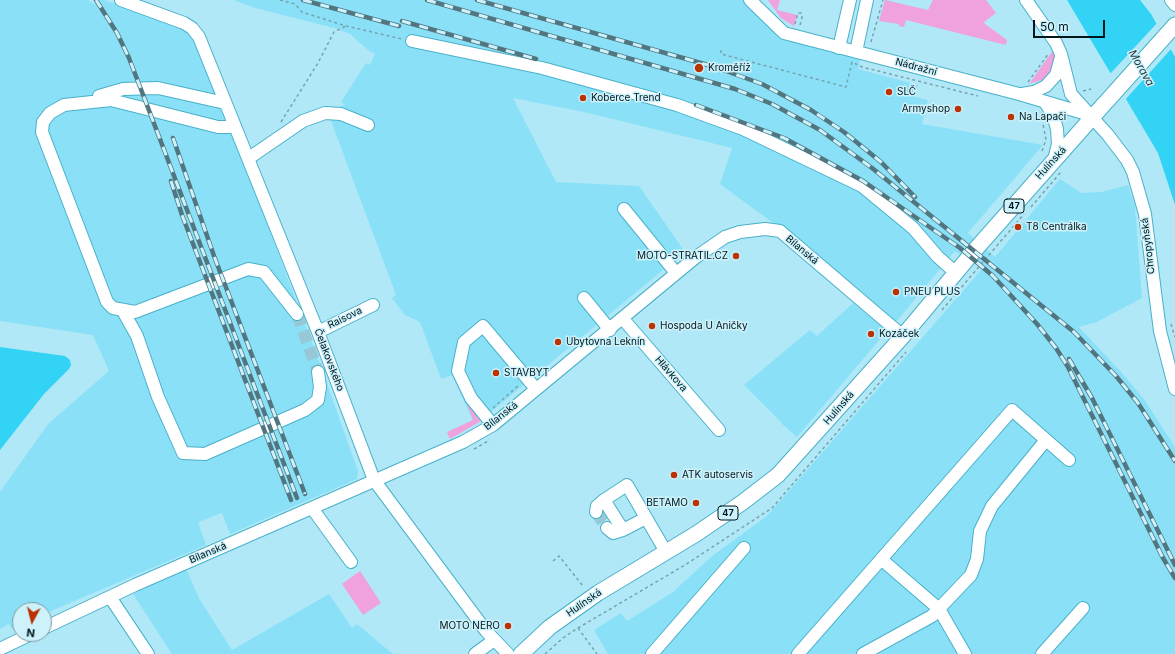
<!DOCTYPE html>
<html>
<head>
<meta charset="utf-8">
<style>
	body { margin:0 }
	#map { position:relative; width:1175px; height:654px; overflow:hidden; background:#b0e8f7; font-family:Inter,sans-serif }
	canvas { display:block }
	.north { position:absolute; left:12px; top:602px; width:40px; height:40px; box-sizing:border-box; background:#cdf2fc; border:1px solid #7b9aa2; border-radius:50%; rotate:187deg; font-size:11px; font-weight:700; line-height:16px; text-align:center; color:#01161b }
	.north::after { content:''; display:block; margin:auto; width:14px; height:18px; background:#bc3303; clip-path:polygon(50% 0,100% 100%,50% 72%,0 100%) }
	.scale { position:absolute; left:1033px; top:20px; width:72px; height:18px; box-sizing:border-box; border:2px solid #01161b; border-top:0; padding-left:5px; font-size:12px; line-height:14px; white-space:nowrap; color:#01161b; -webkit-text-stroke:3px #cdf2fc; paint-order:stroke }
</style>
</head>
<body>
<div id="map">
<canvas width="1175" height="654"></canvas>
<div class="north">N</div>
<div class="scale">50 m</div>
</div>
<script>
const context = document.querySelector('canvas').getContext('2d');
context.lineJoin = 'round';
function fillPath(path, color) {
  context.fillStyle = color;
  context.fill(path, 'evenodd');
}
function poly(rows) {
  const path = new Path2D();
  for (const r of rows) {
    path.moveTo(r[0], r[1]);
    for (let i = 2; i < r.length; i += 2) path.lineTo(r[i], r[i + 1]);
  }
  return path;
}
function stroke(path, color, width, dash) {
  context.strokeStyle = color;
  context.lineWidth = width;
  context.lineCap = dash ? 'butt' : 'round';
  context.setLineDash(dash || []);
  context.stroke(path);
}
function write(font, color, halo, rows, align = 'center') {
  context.font = font + ' Inter,sans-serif';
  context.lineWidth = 3;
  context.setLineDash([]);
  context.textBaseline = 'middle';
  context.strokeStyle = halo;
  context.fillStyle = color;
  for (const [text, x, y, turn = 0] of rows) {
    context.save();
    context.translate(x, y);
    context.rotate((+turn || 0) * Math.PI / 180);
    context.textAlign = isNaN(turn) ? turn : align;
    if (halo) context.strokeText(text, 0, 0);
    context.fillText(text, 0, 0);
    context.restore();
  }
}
fillPath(poly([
	[0,0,88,0,94,4,99,0,104,0,183,27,195,35,315,350,358,471,357,479,230,534,222,513,198,522,206,545,44,614,44,610,20,610,20,625,12,629,9,624,0,629,0,492,48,424,109,371,93,335,0,321],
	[234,0,744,0,776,35,860,60,858,69,918,85,915,97,928,100,922,124,1043,145,968,233,995,257,1060,179,1081,193,1102,192,1128,185,1135,206,1142,298,1097,322,1079,327,1121,372,1144,399,1175,447,1175,654,608,654,594,630,621,613,627,621,673,592,712,556,767,516,982,269,955,251,896,322,784,231,720,184,732,148,584,112,513,98,556,182,639,186,685,252,475,425,452,375,441,379,420,322,405,315,392,298,396,295,327,110,345,105,341,102,366,63,370,65,375,54,368,50,350,34,338,29,255,8],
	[853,303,887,331,797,437,781,423,781,422,744,385,810,330,817,336],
	[186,569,200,600,232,650,329,594,352,628,357,624,393,654,172,654,133,594]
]), '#8ae1f7');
fillPath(poly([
	[768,0,780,0,777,10,797,15,794,26,781,18],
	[885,0,928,10,933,0,986,0,996,13,984,22,985,24,1007,40,1006,45,906,20,904,27,899,26,899,24,879,21],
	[1054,49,1056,57,1051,73,1043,82,1041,80,1029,84],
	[466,402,481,421,450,439,447,432,473,420],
	[360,571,381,603,363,615,342,584]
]), '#f0a2dd');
fillPath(poly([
	[1067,0,1140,0,1151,14,1175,57,1175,205,1158,153],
	[0,347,65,356,70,360,71,365,69,369,44,394,0,450]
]), '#33d3f5');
fillPath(poly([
	[1158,22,1172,48,1124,101,1109,75]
]), '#b0e8f7');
stroke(poly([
	[297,314,318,372],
	[596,512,607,528]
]), '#96c8d6', 12, [12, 6]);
const minor = poly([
	[121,0,184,23,192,28,199,37,318,332,374,480,486,631,508,654],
	[750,0,784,33,1019,94,1090,115],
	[1026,0,1056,43,1061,54,1071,94,1108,135,1127,160,1133,172,1145,214,1160,331,1175,389],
	[1171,0,1175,5],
	[412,41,542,68,677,105,743,129,862,186,913,228,938,257,956,273],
	[839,48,850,0],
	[856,52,867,0],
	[1022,94,1034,92,1046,86,1056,75,1061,57],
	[99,96,123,89,158,88,225,103],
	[1045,102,1053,115,1057,129,1058,144,1054,160],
	[235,127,218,127,111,100,64,105,50,113,43,122,42,132,107,302,113,308,135,312,248,269,264,272,297,314],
	[249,158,303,121,325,113,341,114,368,125],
	[624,209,676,273],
	[584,298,610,330],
	[123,311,137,336,158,397,183,453,205,454,305,410,318,400,320,387,318,372],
	[623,319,719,430],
	[318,332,373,305],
	[493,425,471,398,458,371,464,342,483,326,536,389],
	[312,508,351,562],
	[596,512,597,506,604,500],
	[646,518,623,530,604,500,627,485,666,552],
	[607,528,613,533,623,530],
	[881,559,939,609,965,654],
	[110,597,148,654],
	[44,628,135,585,463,442,493,425,696,257,725,237,740,232,765,229,780,231,903,336],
	[0,649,31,634],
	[475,654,494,640],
	[652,654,744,548],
	[798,654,1012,410,1069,460],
	[863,654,932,616,971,575,977,559,980,531,992,506,1046,440],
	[1042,654,1083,608]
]);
const major = poly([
	[1107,101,1175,25],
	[521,654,550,627,598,593,696,534,743,502,778,475,903,336,974,251,1105,103]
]);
stroke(minor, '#48b1c9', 14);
stroke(major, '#48b1c9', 17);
stroke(poly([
	[280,0,295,4,302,12,308,14,346,26,402,39],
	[795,24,798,13,803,13],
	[800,25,803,14],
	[871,42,883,0],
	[721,50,721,54,846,87,852,62,862,67,978,96],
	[1028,82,1049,53],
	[1083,91,1091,89],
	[281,122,318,63,334,32,346,26],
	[1042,151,1046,140,1043,124],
	[1031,207,1061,172],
	[942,310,1024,214],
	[1171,324,1175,337],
	[493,408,519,385],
	[474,449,490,440],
	[553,561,559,556,583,586],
	[578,628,597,654],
	[545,654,563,638,578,628,685,565,772,508,906,352]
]), '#76a2ae', 1.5, [3, 3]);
stroke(minor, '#fff', 12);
stroke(major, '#fff', 15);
const rail = poly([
	[96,0,117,33,129,58,297,498],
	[303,0,399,26],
	[427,0,735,89,772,104,820,130,872,168,1074,332,1116,376,1138,403,1175,461],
	[477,0,715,67,762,84,811,110,844,132,881,162,915,197],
	[402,21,536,59],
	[696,105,784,138,863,181,960,248,993,276,1037,324,1056,348,1068,367,1163,558,1175,578],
	[173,138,214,256,305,494],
	[171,181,182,215,291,500],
	[1069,359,1092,398,1175,565]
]);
stroke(rail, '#517680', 4.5);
stroke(rail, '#cdf2fc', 3, [9]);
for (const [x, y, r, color] of [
	[699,68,5,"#bc3303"],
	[889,92,4,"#bc3303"],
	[583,98,4,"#bc3303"],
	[958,109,4,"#bc3303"],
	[1011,117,4,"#bc3303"],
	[1018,227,4,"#bc3303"],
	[736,256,4,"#bc3303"],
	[896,292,4,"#bc3303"],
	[652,326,4,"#bc3303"],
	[871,334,4,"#bc3303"],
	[558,342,4,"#bc3303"],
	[496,373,4,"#bc3303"],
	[674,475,4,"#bc3303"],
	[696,503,4,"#bc3303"],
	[508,626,4,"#bc3303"]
]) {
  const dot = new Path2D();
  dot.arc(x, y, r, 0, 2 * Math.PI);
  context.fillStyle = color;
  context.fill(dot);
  stroke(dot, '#cdf2fc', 1.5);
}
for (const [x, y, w] of [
	[1014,206,20],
	[728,513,20]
]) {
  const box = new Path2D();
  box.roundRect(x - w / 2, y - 7, w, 14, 3);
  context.fillStyle = '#cdf2fc';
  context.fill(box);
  stroke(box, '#01161b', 1);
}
write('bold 9px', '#01161b', null, [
	["47",1014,206],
	["47",728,513]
]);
write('10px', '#01161b', '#cdf2fc', [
	["Nádražní",916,67,15],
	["Hulínská",1051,163,-48],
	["Chropyňská",1148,246,-97],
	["Bílanská",802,250,40],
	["Raisova",345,318,-26],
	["Čelakovského",329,360,69],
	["Hlávkova",671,374,49],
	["Hulínská",839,408,-49],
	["Bílanská",501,416,-38],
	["Bílanská",208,553,-23],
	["Hulínská",584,603,-35]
]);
write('10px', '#01161b', '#cdf2fc', [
	["Kroměříž",708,68],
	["SLČ",897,92],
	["Koberce Trend",591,98],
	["Armyshop",950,109,"right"],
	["Na Lapači",1019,117],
	["T8 Centrálka",1026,227],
	["MOTO-STRATIL.CZ",728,256,"right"],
	["PNEU PLUS",904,292],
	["Hospoda U Aničky",660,326],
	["Kozáček",879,334],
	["Ubytovna Leknín",566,342],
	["STAVBYT",504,373],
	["ATK autoservis",682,475],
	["BETAMO",688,503,"right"],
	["MOTO NERO",500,626,"right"]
], 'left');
write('italic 11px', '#1e373d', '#cdf2fc', [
	["Morava",1141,68,60]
]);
</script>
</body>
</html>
